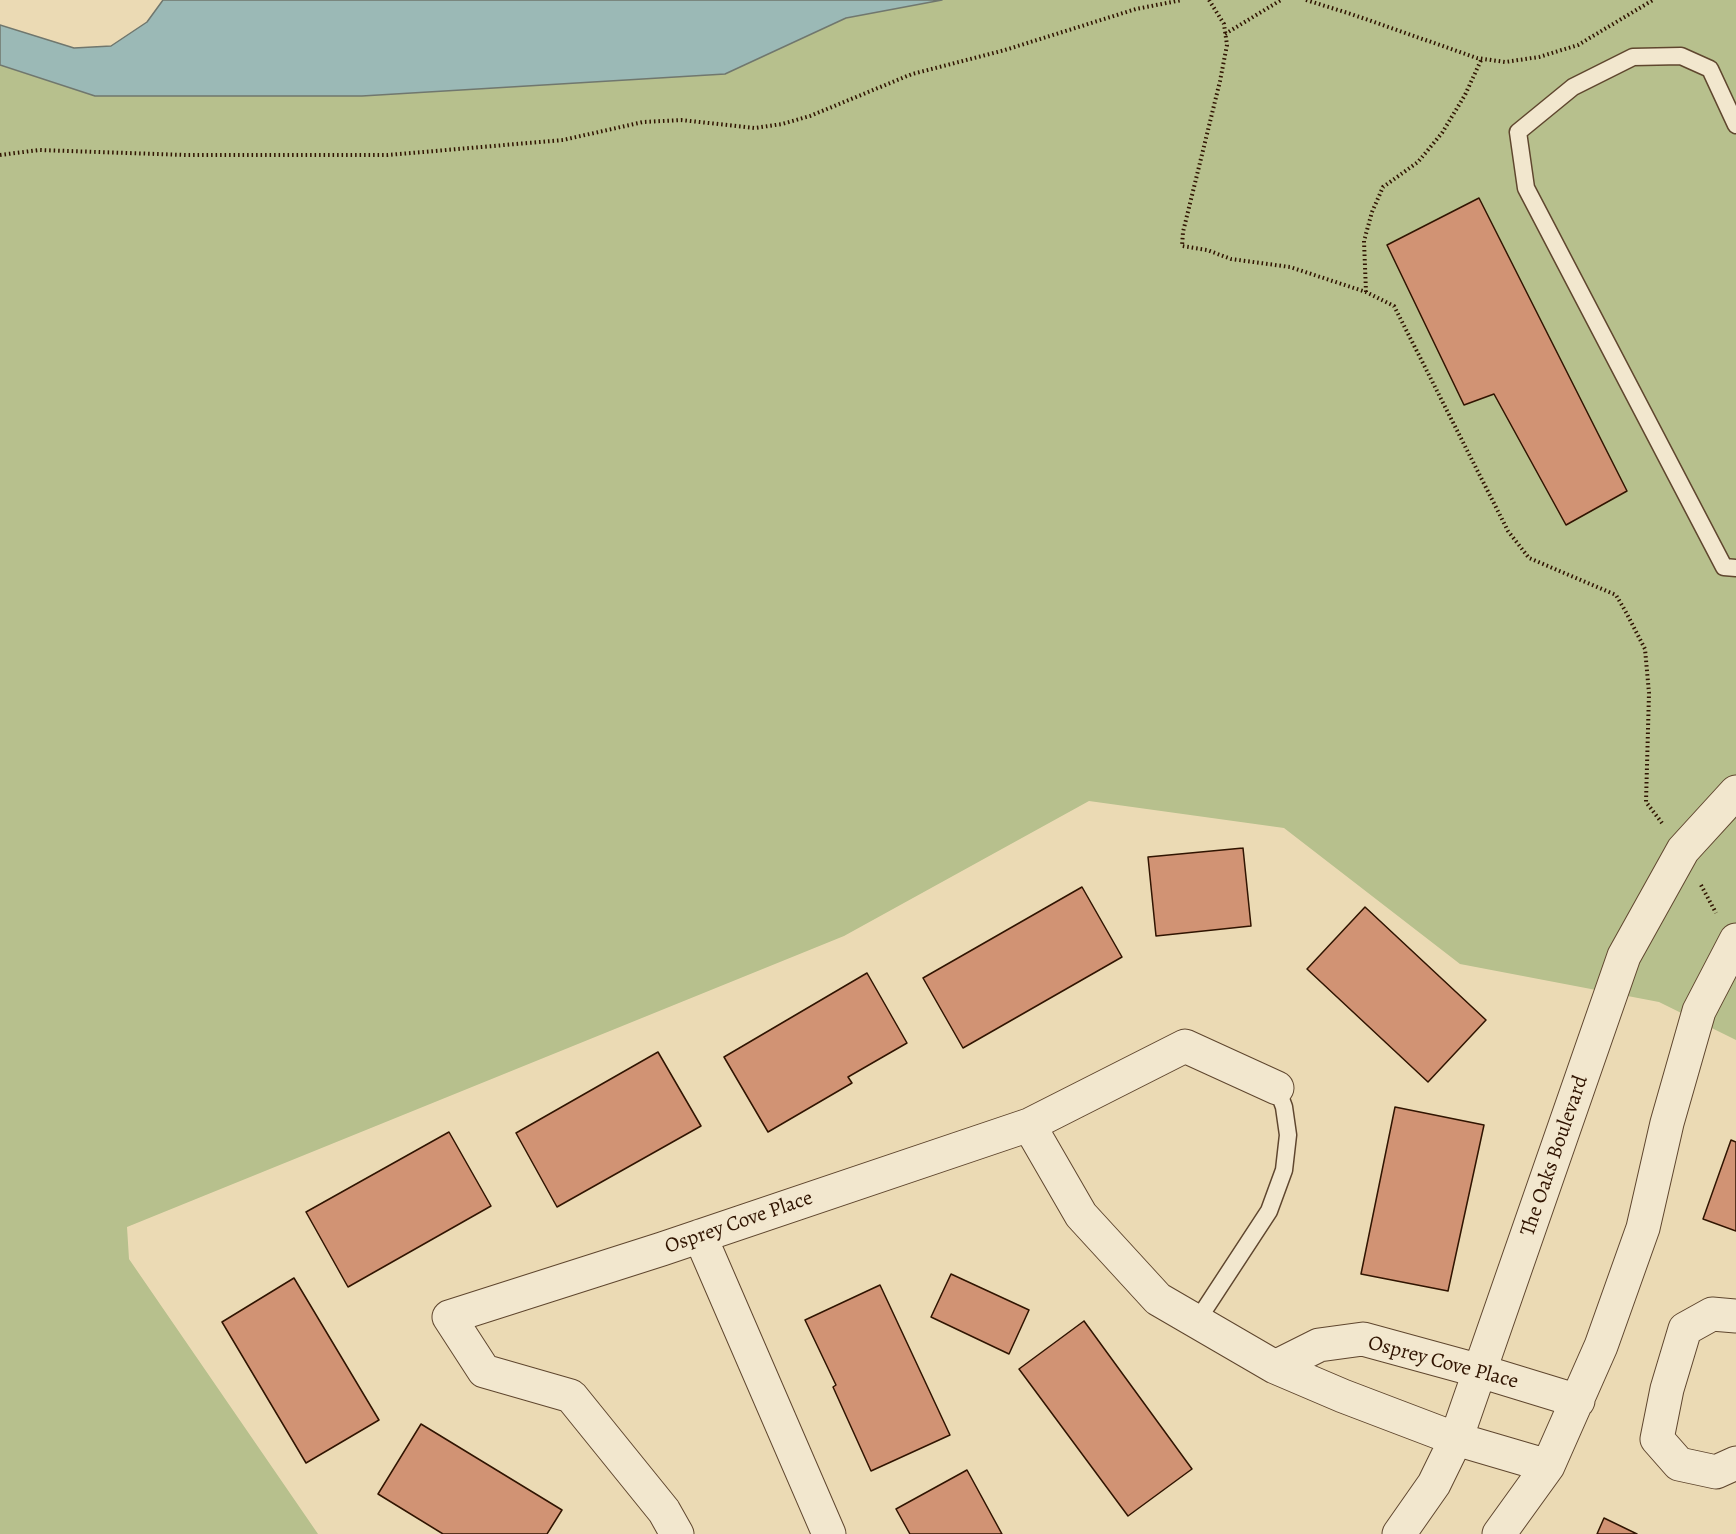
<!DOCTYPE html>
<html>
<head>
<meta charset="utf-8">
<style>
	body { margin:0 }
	canvas { display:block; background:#ebdab4 }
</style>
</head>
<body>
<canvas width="1736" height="1534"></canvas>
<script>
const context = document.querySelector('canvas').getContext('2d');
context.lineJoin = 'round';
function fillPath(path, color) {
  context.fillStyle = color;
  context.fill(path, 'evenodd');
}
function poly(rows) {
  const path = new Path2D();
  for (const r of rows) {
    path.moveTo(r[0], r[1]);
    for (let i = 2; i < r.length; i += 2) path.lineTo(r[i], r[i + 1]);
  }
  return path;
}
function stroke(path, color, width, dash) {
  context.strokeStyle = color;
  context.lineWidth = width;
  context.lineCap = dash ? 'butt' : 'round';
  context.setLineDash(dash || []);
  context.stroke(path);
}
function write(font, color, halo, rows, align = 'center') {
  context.font = font + ' Alegreya,serif';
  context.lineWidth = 4.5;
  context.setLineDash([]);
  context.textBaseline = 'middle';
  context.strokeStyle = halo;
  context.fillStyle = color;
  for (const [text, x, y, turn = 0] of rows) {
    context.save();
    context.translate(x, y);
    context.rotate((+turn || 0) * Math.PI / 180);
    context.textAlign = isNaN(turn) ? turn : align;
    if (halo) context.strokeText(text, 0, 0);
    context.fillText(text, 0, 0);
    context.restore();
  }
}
fillPath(poly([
	[163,0,1736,0,1736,1040,1659,1002,1460,964,1284,828,1089,801,844,936,127,1227,129,1259,318,1534,0,1534,0,25,74,48,111,46,147,22]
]), '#b7c08d');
const water = poly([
	[163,0,942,0,846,18,725,74,362,96,95,96,0,65,0,25,74,48,111,46,147,22,163,0]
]);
fillPath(water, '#9bb9b6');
stroke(water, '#70776e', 1.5);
const building = poly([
	[1479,198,1627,491,1566,525,1494,394,1464,405,1387,245,1479,198],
	[1243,848,1251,926,1156,936,1148,857,1243,848],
	[1082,887,1122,957,963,1048,923,978,1082,887],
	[1365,907,1486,1020,1428,1082,1307,969,1365,907],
	[867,973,907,1043,848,1077,852,1083,768,1132,724,1057,867,973],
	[658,1052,701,1126,557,1207,516,1133,658,1052],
	[1395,1107,1484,1125,1448,1291,1361,1274,1395,1107],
	[449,1132,491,1206,348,1287,306,1212,449,1132],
	[1731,1140,1736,1142,1736,1231,1703,1219,1731,1140],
	[951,1274,1029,1310,1009,1354,931,1317,951,1274],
	[294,1278,379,1420,306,1463,222,1322,294,1278],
	[880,1285,950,1435,871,1471,833,1387,836,1385,805,1320,880,1285],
	[1084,1321,1192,1469,1128,1516,1019,1369,1084,1321],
	[421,1424,562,1510,547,1534,443,1534,378,1494,421,1424],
	[967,1470,1002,1534,910,1534,896,1509,967,1470],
	[1604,1518,1637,1534,1597,1534,1604,1518]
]);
fillPath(building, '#d19374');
stroke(building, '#301401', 1.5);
const lane = poly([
	[1736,125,1710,69,1681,56,1633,57,1573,87,1518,132,1526,188,1724,567,1736,568],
	[1197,1321,1269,1211,1284,1170,1288,1135,1284,1107,1277,1088]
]);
const street = poly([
	[1029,1125,1081,1215,1158,1299,1275,1367,1343,1396,1456,1439,1548,1466],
	[700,1236,829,1534],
	[1736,1316,1712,1314,1685,1329,1667,1389,1657,1439,1679,1464,1716,1472,1736,1463],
	[1275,1367,1319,1345,1363,1339,1480,1371,1578,1401],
	[677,1534,664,1511,571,1396,484,1371,449,1317,662,1249,1029,1125,1185,1046,1277,1088],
	[1399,1534,1434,1484,1456,1439,1624,956,1683,850,1736,792],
	[1499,1534,1548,1466,1601,1346,1643,1228,1667,1123,1699,1011,1736,940]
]);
stroke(lane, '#5f462e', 19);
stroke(street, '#5f462e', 35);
stroke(poly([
	[1209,0,1224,24,1227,45,1220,81,1183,232,1182,246,1207,250,1231,259,1290,267,1366,292,1394,306,1508,531,1529,558,1616,595,1627,614,1645,649,1649,693,1646,802,1662,823],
	[1306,0,1351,14,1477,58,1505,62,1539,57,1578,45,1653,0],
	[1225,34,1281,0],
	[0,155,39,150,186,155,388,155,563,140,643,122,681,120,755,128,782,124,810,116,912,74,1005,50,1136,9,1182,0],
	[1366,292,1364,241,1372,212,1383,187,1418,162,1442,133,1465,95,1482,58],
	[1701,885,1716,913]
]), '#301401', 4, [1.5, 3]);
stroke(lane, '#f2e7ce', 16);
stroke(street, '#f2e7ce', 33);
write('21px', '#301401', '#f2e7ce', [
	["The Oaks Boulevard",1555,1156,-71],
	["Osprey Cove Place",739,1223,-19],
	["Osprey Cove Place",1443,1363,15]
]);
</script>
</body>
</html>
